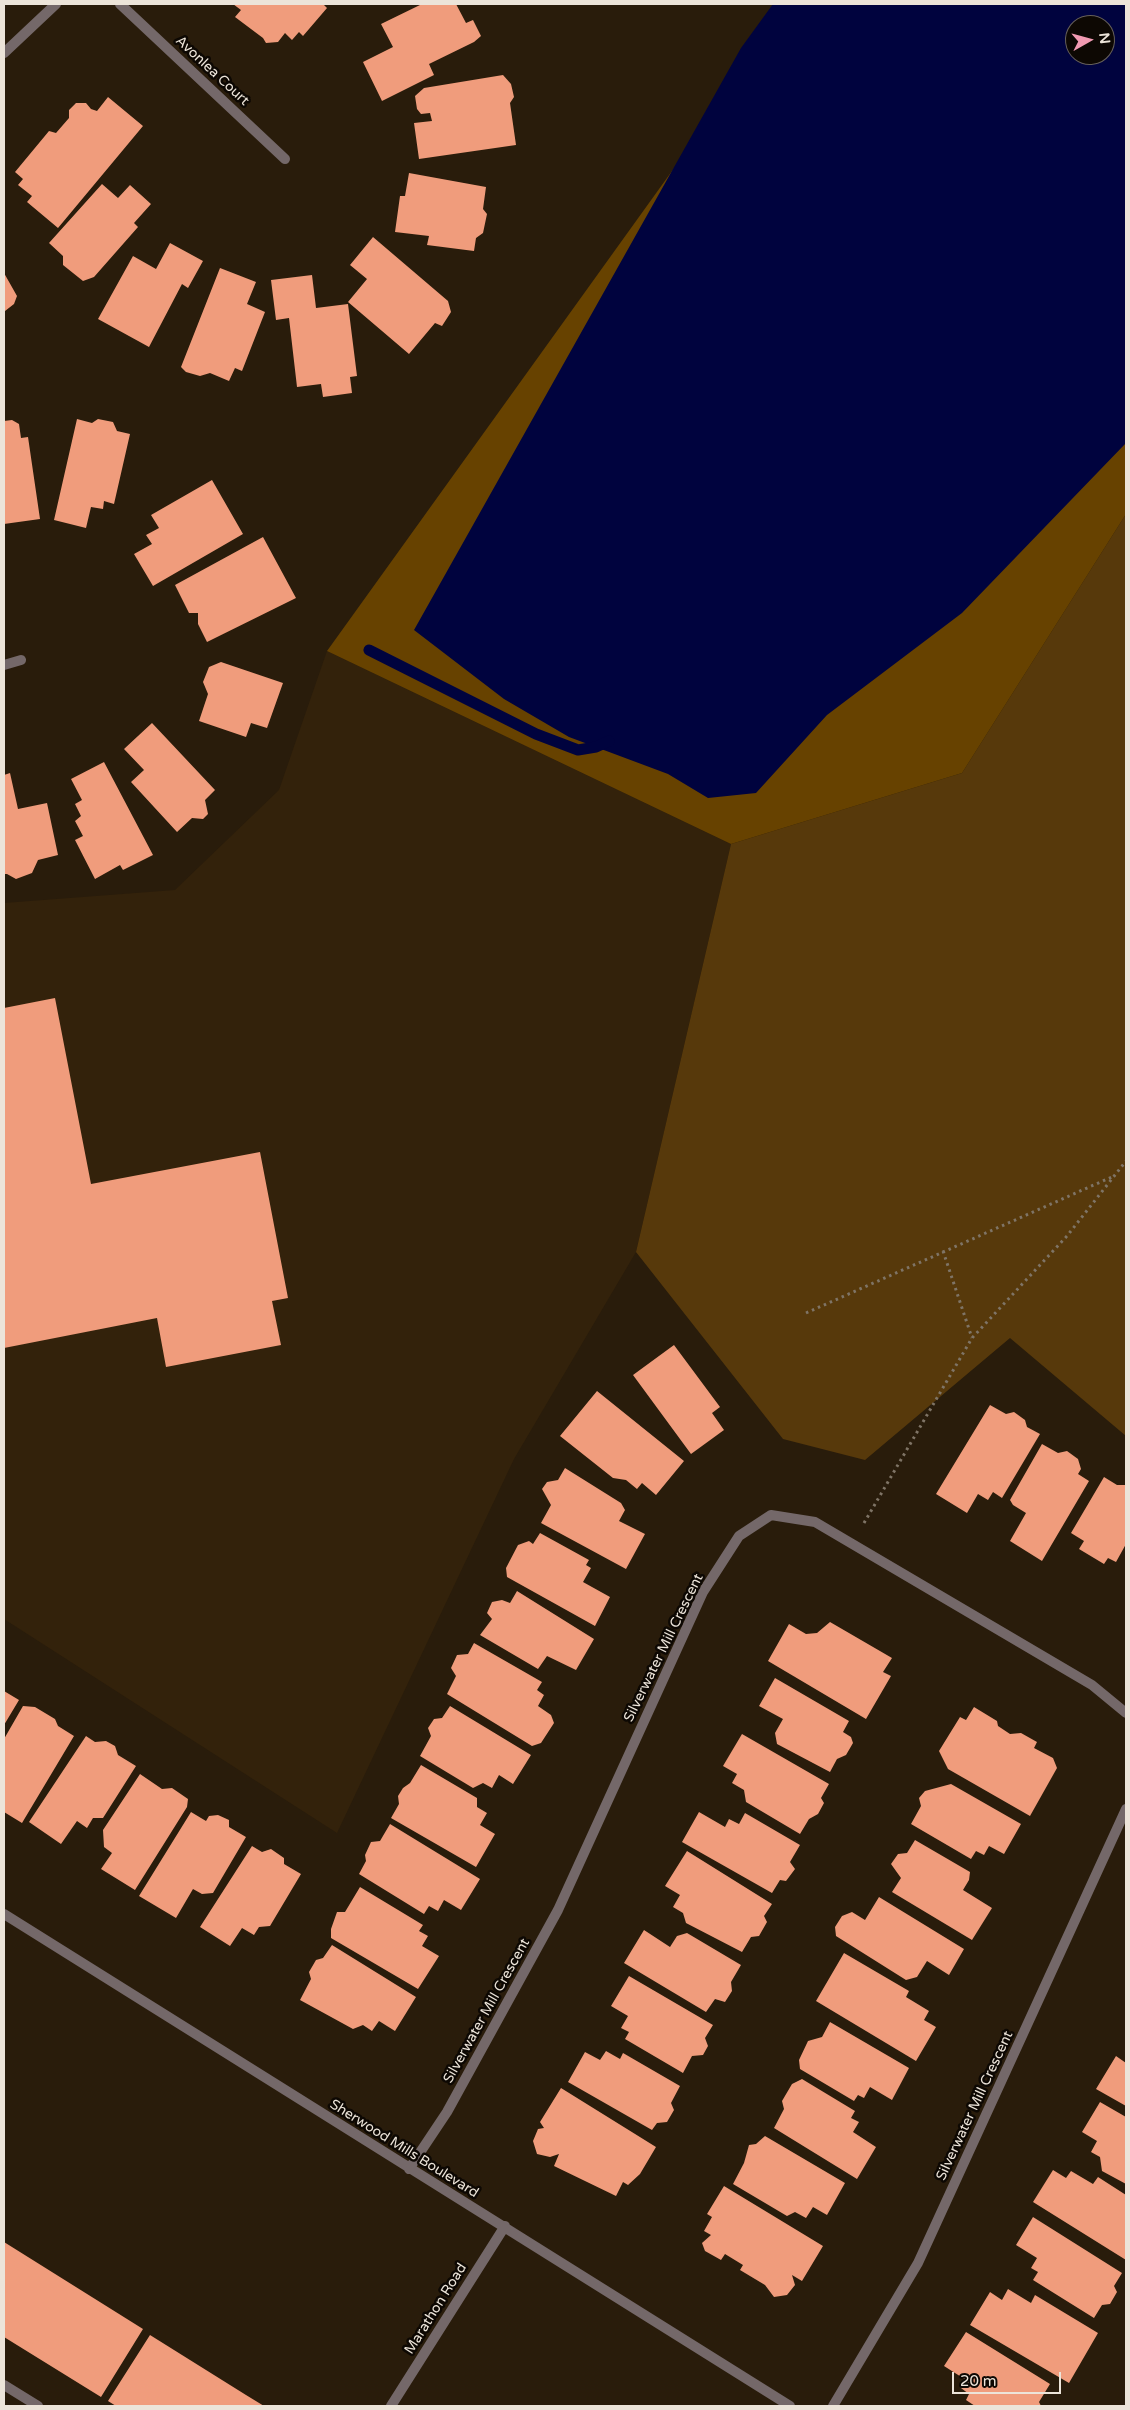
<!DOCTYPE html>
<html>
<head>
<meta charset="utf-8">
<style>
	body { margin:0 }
	#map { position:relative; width:1130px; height:2410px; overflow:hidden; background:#291c0b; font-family:"Varela Round",sans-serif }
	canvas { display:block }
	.frame { position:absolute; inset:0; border:5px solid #ece4d9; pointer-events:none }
	.north { position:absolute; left:1065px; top:15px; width:50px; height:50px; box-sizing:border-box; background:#0d0803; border:1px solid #666059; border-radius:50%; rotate:83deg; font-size:14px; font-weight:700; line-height:20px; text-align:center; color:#ece4d9 }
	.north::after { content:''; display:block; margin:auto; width:18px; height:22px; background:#f19ab2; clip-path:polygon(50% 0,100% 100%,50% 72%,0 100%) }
	.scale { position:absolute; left:952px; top:2372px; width:109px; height:22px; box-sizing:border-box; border:2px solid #ece4d9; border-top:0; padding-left:6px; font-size:15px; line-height:18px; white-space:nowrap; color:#ece4d9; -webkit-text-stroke:4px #0d0803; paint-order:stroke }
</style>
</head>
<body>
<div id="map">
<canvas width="1130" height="2410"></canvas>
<div class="frame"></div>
<div class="north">N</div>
<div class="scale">20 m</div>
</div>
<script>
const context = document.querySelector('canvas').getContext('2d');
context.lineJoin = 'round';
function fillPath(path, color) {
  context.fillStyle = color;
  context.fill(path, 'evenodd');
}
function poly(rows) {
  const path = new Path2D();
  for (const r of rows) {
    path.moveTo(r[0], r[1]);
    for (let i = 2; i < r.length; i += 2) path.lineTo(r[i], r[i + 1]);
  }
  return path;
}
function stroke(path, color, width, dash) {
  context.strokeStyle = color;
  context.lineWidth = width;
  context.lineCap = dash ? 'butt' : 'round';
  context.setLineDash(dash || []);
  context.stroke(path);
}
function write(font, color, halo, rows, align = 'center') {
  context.font = font + ' "Varela Round",sans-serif';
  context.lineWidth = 5;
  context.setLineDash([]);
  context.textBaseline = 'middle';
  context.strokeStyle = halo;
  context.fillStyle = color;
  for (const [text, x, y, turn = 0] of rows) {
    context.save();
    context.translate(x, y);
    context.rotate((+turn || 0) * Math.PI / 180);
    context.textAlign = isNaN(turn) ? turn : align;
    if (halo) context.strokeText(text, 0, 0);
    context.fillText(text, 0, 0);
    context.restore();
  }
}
fillPath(poly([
	[327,651,731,844,636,1252,514,1459,337,1833,4,1619,4,903,175,890,279,790]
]), '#33220b');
fillPath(poly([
	[1126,514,1126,1436,1010,1338,865,1460,783,1439,636,1252,731,844,962,773]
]), '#57390b');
fillPath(poly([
	[792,4,1126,4,1126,514,962,773,731,844,327,651],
	[1075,25,1105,25,1105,55,1075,55]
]), '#674200');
fillPath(poly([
	[773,4,1126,4,1126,443,962,613,827,715,756,793,708,798,668,774,569,737,504,699,414,630,741,48],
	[1075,25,1105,25,1105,55,1075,55]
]), '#00033e');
stroke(poly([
	[369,650,536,734,578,750,596,747,609,741]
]), '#00033e', 11);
fillPath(poly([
	[233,4,323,4,327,8,303,36,299,32,292,40,285,33,278,42,266,43,263,38,235,17,241,10],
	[422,4,456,4,466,23,473,20,481,36,474,42,429,64,434,75,382,101,363,62,393,47,381,24],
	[503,75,511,84,514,97,510,103,516,145,419,159,414,123,432,121,430,113,421,114,417,109,415,96,424,88],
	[108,97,143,126,58,228,27,202,32,196,18,185,23,179,15,172,49,131,56,133,69,118,69,110,76,103,86,103,91,109,97,111],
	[409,173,486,187,483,209,487,214,483,233,476,238,474,251,427,245,429,236,395,232,400,196,405,196],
	[102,184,118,198,130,185,151,204,134,223,138,227,94,277,83,281,63,265,63,256,49,243],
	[373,237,448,301,451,312,442,326,435,323,409,354,348,302,367,279,350,265],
	[170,243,203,261,188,288,182,284,149,347,98,319,133,256,156,269],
	[220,268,256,282,247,304,265,312,242,371,235,368,229,381,210,373,200,376,186,372,181,367],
	[4,273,17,296,14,304,5,311],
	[312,275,316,308,348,304,357,376,350,377,352,393,323,397,321,384,297,387,289,318,276,320,271,280],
	[77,419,92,423,98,419,113,422,117,431,130,434,114,504,104,501,103,509,91,507,86,528,54,520],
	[12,420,19,424,21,438,28,437,40,519,4,524,4,421],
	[212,480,243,534,153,586,134,554,152,544,146,535,159,528,151,515],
	[263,537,296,598,207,642,198,624,198,613,189,613,175,585],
	[221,662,283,683,267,728,251,723,246,737,199,721,208,694,203,682,209,667],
	[152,723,215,790,205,800,208,814,203,819,192,818,177,832,131,782,144,770,124,749],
	[104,762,153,855,123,870,120,865,95,879,75,840,83,836,75,821,81,816,75,804,82,800,71,779],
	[10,773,18,809,47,803,58,855,38,860,32,873,16,879,7,874,4,874,4,775],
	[55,998,91,1184,260,1152,288,1298,272,1301,281,1345,166,1367,157,1318,4,1348,4,1008],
	[674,1345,720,1407,712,1413,724,1430,691,1454,633,1375],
	[597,1391,684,1461,656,1495,642,1483,637,1489,626,1480,613,1478,560,1436],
	[990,1405,1006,1414,1014,1412,1025,1420,1027,1427,1040,1434,1002,1498,993,1492,988,1500,978,1494,967,1513,936,1494],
	[1042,1444,1058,1453,1067,1451,1078,1459,1081,1469,1078,1474,1089,1481,1042,1561,1010,1541,1026,1513,1013,1505,1010,1500],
	[565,1468,621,1503,625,1510,619,1521,645,1534,626,1569,541,1523,551,1505,542,1489,547,1482,558,1480],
	[1104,1477,1117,1485,1126,1485,1126,1544,1116,1562,1108,1558,1104,1564,1079,1549,1084,1541,1071,1533],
	[540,1533,589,1560,586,1565,591,1568,583,1582,610,1597,595,1626,507,1577,506,1568,518,1545,529,1541,533,1544],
	[517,1591,594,1639,576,1670,547,1656,538,1669,480,1635,492,1619,487,1613,492,1602,502,1600,510,1603],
	[830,1622,892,1658,883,1672,891,1676,866,1719,768,1661,789,1624,806,1634,817,1633],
	[474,1643,542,1682,537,1690,544,1695,538,1706,551,1715,554,1723,541,1743,532,1746,447,1694,456,1676,451,1668,457,1655,468,1654],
	[775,1678,849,1721,843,1732,851,1737,853,1743,846,1755,837,1759,830,1772,777,1744,775,1733,783,1719,759,1706],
	[4,1691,19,1700,4,1725],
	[23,1706,35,1707,55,1719,58,1726,74,1736,22,1823,4,1812,4,1739],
	[450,1706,531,1755,513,1784,499,1775,492,1788,483,1783,473,1788,420,1756,431,1736,428,1728,434,1719,442,1718],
	[974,1707,997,1721,998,1726,1010,1734,1021,1733,1037,1742,1034,1748,1053,1758,1057,1768,1030,1816,948,1769,939,1751,960,1717,966,1720],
	[742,1734,829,1784,821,1798,824,1803,818,1814,809,1819,800,1834,746,1802,744,1790,732,1783,737,1774,723,1766],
	[86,1736,95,1742,106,1741,115,1746,118,1755,136,1766,103,1818,93,1818,87,1828,77,1821,61,1844,29,1822],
	[421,1765,477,1798,477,1807,487,1813,480,1825,495,1834,476,1867,391,1818,399,1804,398,1796,403,1788,410,1783],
	[140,1774,162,1789,172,1788,188,1799,187,1807,135,1890,101,1869,112,1853,104,1847,103,1830],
	[951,1784,1021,1824,1004,1854,989,1846,984,1855,976,1851,971,1859,911,1824,921,1806,919,1798,925,1791],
	[191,1812,206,1821,209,1816,218,1815,229,1820,229,1827,246,1837,213,1893,202,1894,193,1889,176,1918,139,1896],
	[699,1812,725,1827,729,1819,739,1824,745,1813,800,1845,790,1862,795,1869,786,1881,780,1880,772,1893,682,1842],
	[390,1824,480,1879,461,1910,444,1900,438,1911,429,1906,424,1914,359,1874,366,1861,365,1855,371,1842,380,1841],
	[915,1840,970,1872,969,1880,963,1890,992,1908,972,1940,892,1892,901,1878,891,1864,898,1854,907,1853],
	[252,1846,262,1852,271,1849,284,1858,284,1864,301,1874,270,1926,259,1927,254,1935,242,1928,230,1946,200,1927],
	[687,1851,772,1904,764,1916,767,1922,759,1936,751,1937,742,1952,686,1923,683,1913,673,1907,680,1895,665,1886],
	[360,1887,423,1925,419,1931,428,1936,422,1946,439,1956,418,1989,331,1938,331,1929,337,1912,345,1912],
	[879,1897,964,1949,949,1975,927,1961,917,1977,906,1980,836,1936,835,1927,842,1916,852,1912,865,1920],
	[644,1930,670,1947,677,1936,687,1933,741,1965,731,1982,732,1991,725,2002,715,1999,706,2012,624,1963],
	[332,1945,416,1997,395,2031,379,2021,372,2031,363,2025,353,2029,300,2000,311,1979,309,1972,316,1960,323,1958],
	[844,1953,909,1991,906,1997,929,2011,924,2020,936,2027,916,2061,816,2001],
	[629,1976,713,2025,705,2038,708,2046,703,2055,692,2056,683,2073,625,2039,629,2032,621,2028,628,2016,611,2006],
	[830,2022,909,2068,892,2100,870,2087,864,2098,858,2095,854,2101,800,2069,799,2060,808,2041,822,2037],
	[606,2051,620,2059,623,2053,680,2086,671,2103,674,2110,667,2122,657,2123,652,2130,568,2082,585,2052,600,2060],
	[1116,2056,1126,2063,1126,2106,1096,2089],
	[802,2079,855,2111,851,2118,859,2122,853,2132,876,2147,857,2179,774,2128,784,2109,782,2101,792,2084],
	[561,2088,656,2147,640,2174,628,2185,623,2182,616,2196,554,2166,559,2154,550,2157,537,2154,533,2141,538,2129,544,2128,540,2122],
	[1100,2102,1126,2117,1126,2184,1102,2171,1100,2157,1091,2152,1097,2141,1082,2132],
	[765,2136,845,2183,827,2215,813,2207,806,2218,795,2212,787,2216,733,2184,744,2163,749,2145,756,2144],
	[1053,2170,1066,2178,1071,2171,1093,2184,1098,2177,1126,2195,1126,2260,1033,2202],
	[724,2186,823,2246,802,2281,792,2275,795,2285,787,2295,774,2297,765,2285,740,2270,743,2265,725,2254,721,2260,705,2251,702,2243,711,2235,704,2231,712,2217,707,2214],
	[1033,2217,1122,2273,1114,2286,1117,2292,1110,2304,1102,2305,1094,2318,1033,2280,1038,2272,1031,2268,1037,2258,1016,2245],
	[4,2242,143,2329,101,2397,4,2337],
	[1008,2289,1031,2303,1035,2295,1098,2333,1069,2383,970,2325,990,2292,1002,2300],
	[966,2332,1050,2384,1039,2402,1041,2406,975,2406,966,2400,969,2394,961,2388,966,2380,944,2366],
	[150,2335,246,2395,264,2406,116,2406,108,2401]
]), '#f09c7c');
stroke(poly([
	[943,1251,972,1338],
	[806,1313,1114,1176],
	[864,1523,972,1338,1067,1236,1126,1161]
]), '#7f7466', 3, [2.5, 4]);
stroke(poly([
	[120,4,285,159],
	[4,53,56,4],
	[4,665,21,660],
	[4,1914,790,2406],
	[409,2169,447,2112,558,1910,703,1592,739,1536,771,1515,815,1522,1092,1685,1126,1713],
	[4,2385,38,2406],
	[391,2406,505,2226],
	[833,2406,918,2263,1126,1809]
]), '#746869', 10);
write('14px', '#ece4d9', '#0d0803', [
	["Avonlea Court",212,71,43],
	["Silverwater Mill Crescent",664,1648,-64],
	["Silverwater Mill Crescent",487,2011,-61],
	["Silverwater Mill Crescent",975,2106,-65],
	["Sherwood Mills Boulevard",404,2149,32],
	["Marathon Road",436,2309,-58]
]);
</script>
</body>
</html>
